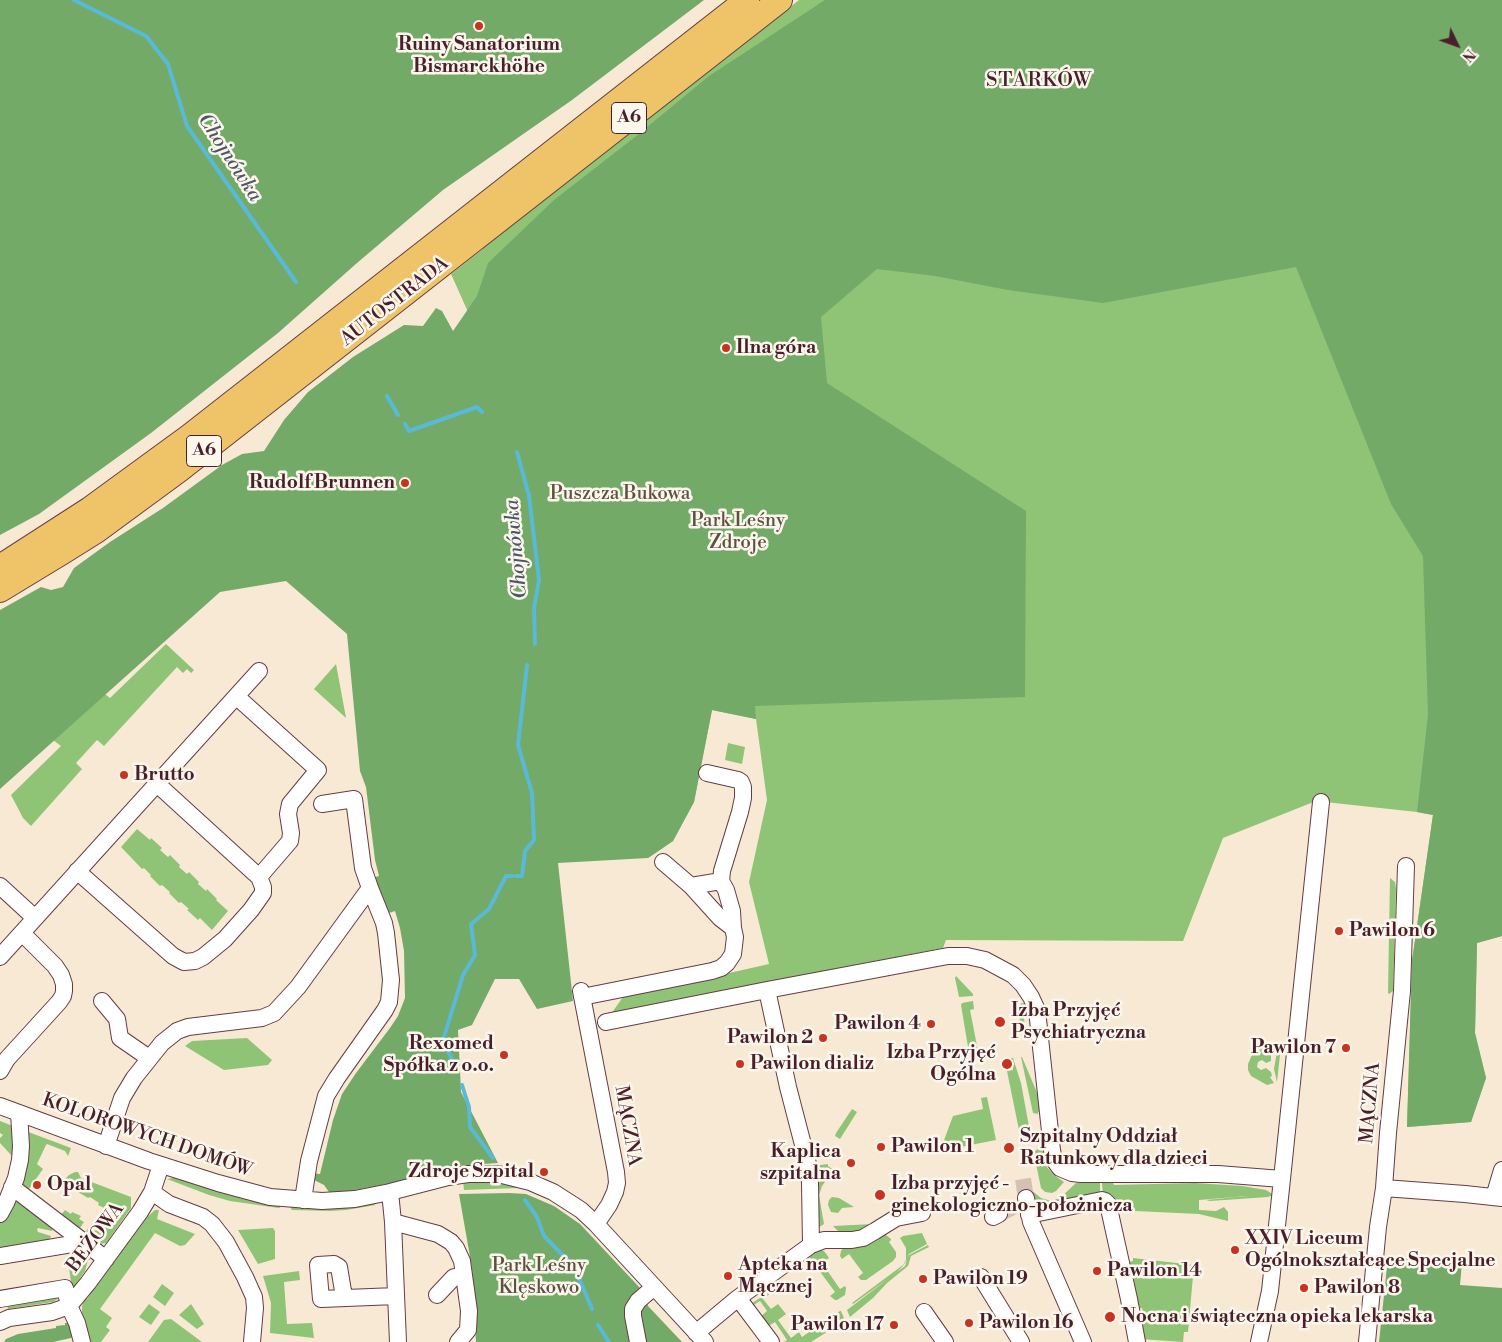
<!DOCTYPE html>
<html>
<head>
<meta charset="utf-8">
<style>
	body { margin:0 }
	#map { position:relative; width:1502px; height:1342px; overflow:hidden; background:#f8e9d5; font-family:"Libre Bodoni",serif }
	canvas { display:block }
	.north { position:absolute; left:1432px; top:20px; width:50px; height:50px; -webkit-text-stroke:4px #fbf7ec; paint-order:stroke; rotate:132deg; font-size:14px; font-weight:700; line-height:20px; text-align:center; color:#4a1f2b }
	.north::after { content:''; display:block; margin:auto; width:18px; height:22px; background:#4a1f2b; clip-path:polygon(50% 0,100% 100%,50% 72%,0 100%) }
</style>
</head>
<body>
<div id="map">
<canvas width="1502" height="1342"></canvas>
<div class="north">N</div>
</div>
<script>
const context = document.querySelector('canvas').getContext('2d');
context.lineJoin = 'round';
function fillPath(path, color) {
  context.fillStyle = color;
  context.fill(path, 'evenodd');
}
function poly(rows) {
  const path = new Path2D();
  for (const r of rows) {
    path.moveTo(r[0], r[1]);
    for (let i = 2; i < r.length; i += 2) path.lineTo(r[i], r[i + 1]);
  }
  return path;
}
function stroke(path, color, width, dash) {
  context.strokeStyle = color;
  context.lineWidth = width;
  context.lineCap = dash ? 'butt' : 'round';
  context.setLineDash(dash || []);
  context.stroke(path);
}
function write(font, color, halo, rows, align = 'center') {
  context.font = font + ' "Libre Bodoni",serif';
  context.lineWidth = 5;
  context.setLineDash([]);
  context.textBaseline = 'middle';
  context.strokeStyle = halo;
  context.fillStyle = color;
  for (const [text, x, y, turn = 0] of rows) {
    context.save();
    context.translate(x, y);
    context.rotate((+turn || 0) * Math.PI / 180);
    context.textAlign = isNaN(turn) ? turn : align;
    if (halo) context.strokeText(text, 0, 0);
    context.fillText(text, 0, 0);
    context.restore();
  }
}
fillPath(poly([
	[799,0,1502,0,1502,936,1477,943,1475,1033,1486,1078,1471,1122,1407,1127,1412,961,1433,815,1417,812,1316,801,1223,838,1183,941,946,940,943,948,683,998,611,1014,623,997,769,964,749,882,767,800,756,719,712,710,694,802,673,841,648,858,481,341,451,274,483,249,483,247],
	[166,644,194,670,191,673,187,669,183,673,177,667,104,746,97,740,76,763,82,769,31,826,23,818,11,795,61,746,53,740,100,690,110,698],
	[336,664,344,707,346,718,314,689],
	[728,743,745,747,742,764,725,760],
	[137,829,150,840,151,838,162,848,160,850,168,857,170,855,180,865,179,867,187,874,189,872,199,882,198,884,206,891,207,889,217,899,216,900,228,911,212,930,200,918,198,920,187,910,189,909,181,902,179,903,169,893,170,892,162,885,160,886,150,876,151,875,144,868,142,869,121,847],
	[1390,878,1395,882,1396,889,1393,991,1389,994,1388,993],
	[956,976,973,994,973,996,959,997,955,978],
	[973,1001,974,1009,970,1010,978,1051,971,1054,969,1053,961,1005,962,1003],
	[1022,1003,1028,1004,1030,1017,1024,1018,1025,1028,1031,1028,1032,1032,1026,1033,1026,1040,1023,1040,1018,1010,1016,1010,1018,1006],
	[247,1038,272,1060,268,1065,224,1070,185,1046,192,1041],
	[1274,1045,1273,1053,1271,1053,1271,1061,1266,1063,1262,1060,1258,1062,1257,1067,1261,1070,1266,1068,1271,1072,1272,1076,1270,1077,1274,1083,1267,1085,1251,1076,1248,1070,1248,1064,1252,1055,1257,1052,1264,1047],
	[1278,1046,1281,1046,1277,1082,1274,1069],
	[1021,1057,1022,1057,1038,1095,1041,1111,1038,1112,1038,1114,1033,1113],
	[1011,1058,1013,1058,1021,1083,1030,1132,1028,1134,1020,1135,1007,1071,1013,1070],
	[987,1097,996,1140,940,1151,953,1116,983,1109,981,1098],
	[852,1109,857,1112,840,1139,835,1136,836,1133],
	[0,1121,13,1126,15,1146,12,1156,0,1143,0,1138,3,1135,0,1133],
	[23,1130,71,1148,68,1156,65,1151,47,1144,46,1145,37,1164,43,1169,26,1193,20,1189],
	[1042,1146,1045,1165,1054,1175,1064,1182,1056,1191,1052,1193,1045,1192,1041,1188,1035,1159,1034,1157,1035,1151],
	[828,1164,828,1166,835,1171,832,1176,830,1175,822,1186,819,1195,824,1224,816,1229,813,1166],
	[75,1172,78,1172,81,1178,131,1197,131,1208,106,1243,100,1244,83,1235,90,1226,95,1231,97,1229,101,1231,112,1215,107,1211,108,1210,98,1205,99,1203,90,1197,88,1198,73,1189,74,1187,70,1185,69,1186,62,1182,69,1175],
	[178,1177,282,1205,282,1206,279,1208,230,1201,209,1195,167,1179],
	[463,1181,500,1182,520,1186,519,1188,464,1190],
	[1076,1183,1100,1183,1100,1196,1039,1209,1033,1203,1030,1189,1041,1198,1051,1201,1060,1198],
	[1102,1183,1113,1183,1114,1185,1195,1183,1242,1186,1266,1190,1274,1195,1268,1197,1210,1201,1206,1200,1247,1196,1199,1200,1199,1210,1216,1211,1224,1207,1228,1212,1228,1221,1199,1214,1114,1210,1103,1195],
	[832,1197,839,1198,854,1207,842,1208,838,1213,831,1212,828,1205,829,1200],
	[11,1198,29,1204,26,1208,29,1210,54,1223,52,1231,38,1228,37,1230,38,1232,51,1236,48,1245,0,1252,0,1220],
	[371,1203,376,1205,346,1210,330,1211,292,1210,289,1206],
	[65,1210,71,1214,72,1212,81,1216,79,1219,84,1222,78,1231,59,1217],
	[155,1210,159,1210,157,1219,195,1234,185,1245,180,1246,155,1233,100,1309,112,1318,106,1327,110,1330,101,1342,91,1342,82,1313,82,1306,85,1298,87,1299,145,1219],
	[873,1224,860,1233,839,1232,833,1226],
	[273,1228,275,1231,275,1259,258,1264,238,1230],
	[922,1233,927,1244,909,1254,907,1259,909,1255,928,1245,929,1247,911,1256,908,1266,887,1283,873,1298,850,1317,847,1310,905,1266,907,1260,902,1267,896,1273,853,1304,852,1303,903,1265,906,1260,906,1248,900,1238,903,1236],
	[886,1235,891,1239,891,1240,889,1242,896,1252,896,1257,893,1261,866,1280,861,1280,858,1277,863,1273,849,1254,842,1259,840,1256,841,1251,843,1248],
	[80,1248,89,1254,90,1260,88,1260,85,1271,72,1289,69,1268,78,1267,77,1258,71,1259,70,1249],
	[818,1249,824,1251,827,1255,829,1258,822,1263,840,1289,845,1286,846,1288,845,1295,837,1300,835,1300,830,1296,835,1292,807,1254],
	[1133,1258,1194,1265,1188,1332,1184,1332,1183,1342,1140,1339,1135,1314,1143,1312,1142,1308,1134,1310,1125,1263,1133,1261],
	[299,1271,300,1280,284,1282,287,1324,312,1323,314,1338,270,1333,271,1303,263,1276],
	[162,1284,174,1293,165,1306,153,1297],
	[770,1291,771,1293,763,1299,771,1309,778,1304,786,1314,778,1320,791,1338,799,1332,802,1337,840,1311,841,1311,844,1318,838,1325,811,1342,784,1342,787,1340,775,1322,767,1327,760,1317,767,1311,760,1301,752,1306,751,1304],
	[62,1296,53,1302,8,1309,7,1302],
	[149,1304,160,1312,151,1325,139,1317],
	[191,1304,204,1324,197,1329,179,1315],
	[171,1319,202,1342,148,1342,164,1320]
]), '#8fc476');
fillPath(poly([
	[0,0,704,0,572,100,443,190,357,263,278,333,151,433,39,514,0,535],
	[825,0,1502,0,1502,936,1477,943,1475,1033,1486,1078,1471,1122,1407,1127,1412,961,1433,815,1417,812,1428,715,1423,556,1391,504,1296,267,1103,303,1008,290,935,276,877,269,821,317,827,383,1026,511,1025,697,755,706,756,719,712,710,694,802,673,841,648,858,558,863,573,1001,537,1009,519,979,495,979,472,1025,458,1030,461,1092,498,1163,454,1166,397,1182,344,1192,329,1192,324,1185,314,1180,312,1176,312,1173,320,1174,333,1120,342,1094,356,1073,390,1028,398,1016,405,998,404,951,400,928,395,911,386,914,372,878,379,876,375,860,366,787,360,771,347,634,286,581,220,592,0,789,0,610,41,587,51,590,63,587,74,568,110,542,163,508,222,465,242,454,264,451,284,420,308,392,353,357,404,325,423,326,436,308,442,311,453,331,477,296,488,263,554,200,635,137,709,76],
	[509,1193,526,1194,554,1206,580,1224,640,1288,634,1342,476,1342,472,1268,459,1194],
	[1388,1257,1462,1263,1460,1285,1502,1288,1502,1342,1379,1342],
	[647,1302,648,1306,682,1342,641,1342,638,1329,641,1306],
	[65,1316,74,1335,71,1338,53,1342,4,1342,6,1339,18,1334,56,1328,56,1326,65,1325,65,1323,67,1323]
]), '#73aa67');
stroke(poly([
	[74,0,146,36,168,64,187,126,296,282],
	[387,396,398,415],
	[405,424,409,431,477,407,482,412],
	[517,452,529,496,539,580,534,608,535,644],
	[516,876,522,876,525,851,534,840,532,793,518,745,527,665],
	[456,1066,447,1050,444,1037,463,975,475,955,471,924,489,909,506,876,512,876],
	[462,1085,469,1107,470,1127,493,1158],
	[525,1200,537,1217,544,1236,573,1266,581,1283,592,1309],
	[598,1325,609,1342]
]), '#59bad8', 4);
stroke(poly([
	[1023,1179,1026,1198],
	[999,1214,1017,1205,1023,1204]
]), '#d5c1b3', 16, [16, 8]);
const minor = poly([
	[237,697,318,770,290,804,288,814,291,833,290,841,259,877],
	[322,804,354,799,363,868,370,888],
	[663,862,691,886,721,881],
	[77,871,173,956,184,962,195,961,203,957,225,939,251,910,263,893,263,887,259,877,156,783],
	[0,886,35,918],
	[691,886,720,918,733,928],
	[0,957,259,671],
	[767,990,948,956,967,956,985,960,1013,975,1023,985,1031,997,1037,1010,1052,1150,1054,1160,1060,1168,1072,1173,1081,1174,1218,1174,1282,1179,1270,1291,1259,1342],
	[581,991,616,1172,617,1183,615,1192,609,1205,596,1224],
	[582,997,712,971,721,968,727,963,733,954,735,937,733,928,732,911,726,890,721,881,722,871,740,812,743,798,743,787,741,782,738,780,707,773],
	[102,1001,117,1019,120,1038,149,1058],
	[606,1022,767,990,788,1087,808,1164,810,1183,811,1245,738,1298,696,1333],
	[0,1071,7,1059,59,1002,63,996,64,991,64,984,61,975,55,966,22,933],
	[0,1106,149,1161,218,1183,270,1197,322,1201,355,1199,390,1192,448,1177,468,1174,498,1174,530,1182,553,1192,581,1210,596,1224,705,1342],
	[106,1146,122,1098,134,1078,162,1043,177,1031,188,1027,262,1018,274,1013,298,987,370,888,384,923,386,933,391,980,389,1002,385,1010,337,1078,326,1096,309,1161,303,1200],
	[161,1165,152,1192,169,1204,203,1217,212,1224,226,1242,245,1277,254,1297,255,1308,252,1342],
	[1282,1179,1321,802],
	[12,1187,106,1259],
	[1384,1188,1465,1194,1502,1198],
	[390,1192,393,1222,398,1342],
	[1494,1197,1502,1170],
	[1026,1198,1031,1222,1083,1342],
	[0,1214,6,1203,16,1178,20,1160,21,1146,19,1113],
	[1029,1215,1102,1200,1105,1201,1108,1204,1129,1299,1137,1342],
	[993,1217,999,1214],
	[393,1222,438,1234,451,1242,456,1248,462,1261,469,1311,468,1330,458,1342],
	[811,1245,824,1240,852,1240,863,1238,875,1231,896,1218,922,1213],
	[0,1256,84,1242],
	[981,1277,1021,1342],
	[437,1295,454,1277,463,1277],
	[344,1297,339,1267,334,1264,318,1265,321,1299,396,1296],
	[738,1298,771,1342],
	[0,1299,65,1288,69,1306,77,1323,82,1342],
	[924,1312,945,1342],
	[0,1322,9,1318,52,1312,69,1306,88,1283,140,1212,152,1192],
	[638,1342,633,1316,633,1309,638,1301,654,1287],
	[1367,1342,1378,1227,1384,1188,1388,1133,1402,991,1406,866]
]);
const highway = poly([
	[0,567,90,509,190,436,747,0],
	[0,590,61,553,96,531,179,470,780,0]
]);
stroke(minor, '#643d44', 18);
stroke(highway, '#643d44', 26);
stroke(minor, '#fff', 16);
stroke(highway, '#efc469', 24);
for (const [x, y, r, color] of [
	[479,26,5,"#c8321e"],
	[726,348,5,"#c8321e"],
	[405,483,5,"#c8321e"],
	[124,775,5,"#c8321e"],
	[1339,931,5,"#c8321e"],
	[1000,1022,6,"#c8321e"],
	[931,1024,5,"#c8321e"],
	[823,1038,5,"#c8321e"],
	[1346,1048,5,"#c8321e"],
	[504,1055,5,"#c8321e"],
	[740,1064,5,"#c8321e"],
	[1007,1064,6,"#c8321e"],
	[881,1147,5,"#c8321e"],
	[1009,1148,6,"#c8321e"],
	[851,1163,5,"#c8321e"],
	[544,1172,5,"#c8321e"],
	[37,1185,5,"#c8321e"],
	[880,1195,6,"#c8321e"],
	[1235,1250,5,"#c8321e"],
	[1097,1271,5,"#c8321e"],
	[728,1276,5,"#c8321e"],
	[923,1279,5,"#c8321e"],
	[1304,1288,5,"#c8321e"],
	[1110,1317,6,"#c8321e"],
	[969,1323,5,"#c8321e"],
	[894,1325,5,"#c8321e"]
]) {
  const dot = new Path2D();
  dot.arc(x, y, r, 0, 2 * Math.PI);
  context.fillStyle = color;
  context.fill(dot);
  stroke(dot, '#fbf7ec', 2);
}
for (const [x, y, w] of [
	[629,118,35],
	[204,451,35]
]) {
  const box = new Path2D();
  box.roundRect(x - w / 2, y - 15.5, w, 31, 4);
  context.fillStyle = '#fbf7ec';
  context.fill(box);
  stroke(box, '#4a1f2b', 1);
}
write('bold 18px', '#4a1f2b', null, [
	["A6",629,118],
	["A6",204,451]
]);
write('bold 19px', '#4a1f2b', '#fbf7ec', [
	["Ruiny Sanatorium",479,45,"center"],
	["Bismarckhöhe",479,67,"center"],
	["Ilna góra",736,348],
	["Rudolf Brunnen",395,483,"right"],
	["Brutto",134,775],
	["Pawilon 6",1349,931],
	["Izba Przyjęć",1011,1011],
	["Psychiatryczna",1011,1033],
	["Pawilon 4",921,1024,"right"],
	["Pawilon 2",813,1038,"right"],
	["Rexomed",494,1044,"right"],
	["Spółka z o.o.",494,1066,"right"],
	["Pawilon 7",1336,1048,"right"],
	["Izba Przyjęć",996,1053,"right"],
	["Ogólna",996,1075,"right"],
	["Pawilon dializ",750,1064],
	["Szpitalny Oddział",1020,1137],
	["Ratunkowy dla dzieci",1020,1159],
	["Pawilon 1",891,1147],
	["Kaplica",841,1152,"right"],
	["szpitalna",841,1174,"right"],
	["Zdroje Szpital",534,1172,"right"],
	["Izba przyjęć -",891,1184],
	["ginekologiczno-położnicza",891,1206],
	["Opal",47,1185],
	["XXIV Liceum",1245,1239],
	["Ogólnokształcące Specjalne",1245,1261],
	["Apteka na",738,1265],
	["Mącznej",738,1287],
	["Pawilon 14",1107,1271],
	["Pawilon 19",933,1279],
	["Pawilon 8",1314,1288],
	["Nocna i świąteczna opieka lekarska",1121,1317],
	["Pawilon 16",979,1323],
	["Pawilon 17",884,1325,"right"]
], 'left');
write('19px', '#4a1f2b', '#fbf7ec', [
	["AUTOSTRADA",395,302,-38],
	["MĄCZNA",1371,1103,-85],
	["MĄCZNA",627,1126,80],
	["KOLOROWYCH DOMÓW",147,1136,19],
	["BEŻOWA",96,1238,-53]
]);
write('19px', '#5f5142', '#fbf7ec', [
	["Puszcza Bukowa",620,494],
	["Park Leśny",738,521],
	["Zdroje",738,543],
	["Park Leśny",539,1266],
	["Klęskowo",539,1288]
]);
context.letterSpacing = '1px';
write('20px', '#4a1f2b', '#fbf7ec', [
	["STARKÓW",1039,81]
]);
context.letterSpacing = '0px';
write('italic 20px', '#4f5568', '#fbf7ec', [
	["Chojnówka",229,158,57],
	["Chojnówka",517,549,-95]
]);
</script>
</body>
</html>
